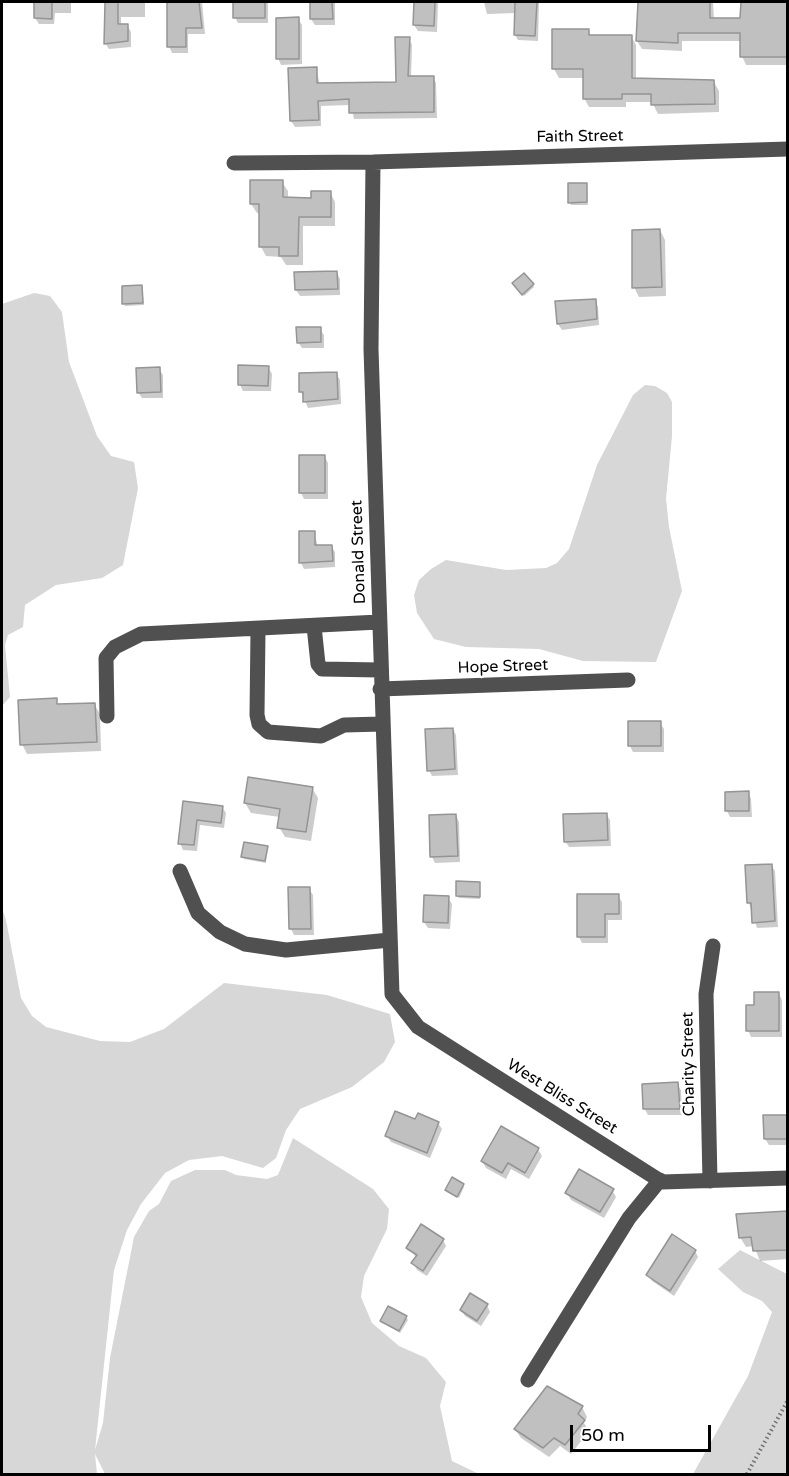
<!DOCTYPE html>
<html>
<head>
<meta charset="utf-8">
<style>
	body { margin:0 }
	#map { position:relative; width:789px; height:1476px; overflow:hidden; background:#fff; font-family:"Varela Round",sans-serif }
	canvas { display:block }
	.frame { position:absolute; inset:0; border:3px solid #000; pointer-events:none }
	.scale { position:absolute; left:570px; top:1425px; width:141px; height:27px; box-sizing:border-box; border:3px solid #000; border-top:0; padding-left:8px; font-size:18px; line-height:21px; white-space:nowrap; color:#000; -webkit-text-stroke:4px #fff; paint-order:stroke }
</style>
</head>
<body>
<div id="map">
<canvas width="789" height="1476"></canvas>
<div class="frame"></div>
<div class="scale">50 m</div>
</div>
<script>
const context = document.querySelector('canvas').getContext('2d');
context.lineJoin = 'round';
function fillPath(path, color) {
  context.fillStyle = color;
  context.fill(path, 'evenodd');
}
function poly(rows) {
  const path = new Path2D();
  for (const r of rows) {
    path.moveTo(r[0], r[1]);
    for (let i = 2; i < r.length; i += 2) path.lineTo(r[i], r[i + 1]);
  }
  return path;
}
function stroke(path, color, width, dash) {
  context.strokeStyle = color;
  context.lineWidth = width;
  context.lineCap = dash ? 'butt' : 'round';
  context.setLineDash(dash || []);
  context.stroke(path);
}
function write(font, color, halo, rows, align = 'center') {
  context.font = font + ' "Varela Round",sans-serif';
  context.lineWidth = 5;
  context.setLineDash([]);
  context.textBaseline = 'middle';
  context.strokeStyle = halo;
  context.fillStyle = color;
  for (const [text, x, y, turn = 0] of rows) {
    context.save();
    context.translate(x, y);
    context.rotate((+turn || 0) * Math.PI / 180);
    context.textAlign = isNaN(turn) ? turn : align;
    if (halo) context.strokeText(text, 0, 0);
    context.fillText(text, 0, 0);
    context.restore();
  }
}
fillPath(poly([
	[34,293,50,296,62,312,69,362,97,436,111,456,134,462,138,488,123,565,102,578,56,585,25,605,23,627,8,635,5,645,10,697,2,706,2,304],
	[645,385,655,386,667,393,672,402,672,436,666,499,669,527,682,591,656,662,583,661,539,649,466,647,434,639,417,613,414,595,419,580,431,569,446,560,506,570,546,568,557,563,569,549,597,465,633,395],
	[2,908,6,920,21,998,32,1016,46,1027,100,1041,130,1042,164,1029,224,983,327,995,390,1014,395,1042,384,1062,352,1087,300,1109,286,1130,276,1158,263,1168,222,1156,189,1160,165,1173,141,1204,127,1230,114,1270,95,1450,103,1423,110,1358,134,1237,149,1211,159,1204,171,1181,195,1170,225,1170,236,1175,267,1179,278,1175,293,1138,373,1189,389,1209,387,1229,364,1276,361,1297,372,1323,399,1346,426,1358,446,1382,440,1406,452,1461,479,1474,105,1474,95,1454,97,1474,2,1474],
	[740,1250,787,1274,787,1474,693,1474,748,1376,772,1312,762,1301,743,1292,718,1269]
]), '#d7d7d7');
fillPath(poly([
	[35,2,71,2,71,13,55,13,54,24,39,24,35,18],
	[106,2,145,2,145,17,121,17,121,25,127,25,131,32,131,47,109,49,105,43],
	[169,2,202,2,205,34,188,34,188,53,172,53,169,46],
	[235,2,268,2,268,23,238,23,235,17],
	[311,2,335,2,335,25,315,25,311,19],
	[415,2,438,2,437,32,418,31,414,25],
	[484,2,539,2,538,41,518,40,515,35,516,13,487,14],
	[639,2,713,2,714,20,742,20,742,2,788,2,788,65,746,65,742,56,742,41,682,41,682,51,642,49,637,41],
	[298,19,302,25,302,64,281,65,278,58],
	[588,31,591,36,631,36,636,45,636,80,714,82,719,91,719,112,658,114,652,102,626,102,626,107,589,107,584,98,584,78,559,78,554,69],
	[409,39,412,45,411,78,433,77,436,83,437,118,354,119,351,105,321,106,321,126,295,127,291,121,316,68,320,85,397,83],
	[282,182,288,191,288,198,313,199,330,192,335,202,335,226,303,226,303,265,286,265,281,257,266,256,261,247,261,213,257,213,251,204],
	[586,185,588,205,571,205,570,202],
	[660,230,665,240,666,296,639,297,634,287],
	[337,273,340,279,340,295,300,296,296,290],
	[533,285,534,287,524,296,515,286],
	[142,286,144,305,125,306,124,304],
	[595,300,598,307,599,325,562,330,558,324],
	[320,329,324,335,324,348,302,348,298,342],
	[268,367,272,374,271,391,243,391,240,385],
	[159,369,163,375,163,398,142,398,138,392],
	[336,373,340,380,341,404,308,408,301,392],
	[300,457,325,457,328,463,328,499,304,499,301,493],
	[314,532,318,547,331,546,335,552,335,567,304,569,301,563],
	[56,700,59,706,94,704,100,714,101,751,27,754,22,744],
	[660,723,664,729,664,752,633,752,630,746],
	[453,729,456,735,458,775,432,776,429,770],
	[312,788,318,798,311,841,285,837,279,827,280,817,251,813,245,803],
	[748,792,751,799,752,817,730,817,727,811],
	[185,803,222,807,226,813,224,828,200,825,197,851,183,850,180,843],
	[606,814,610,820,611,846,569,847,565,841],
	[456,815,459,822,460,862,435,863,432,857,430,816],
	[267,847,266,863,244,859,243,857],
	[771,865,775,871,778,927,757,928,749,903],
	[479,883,480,899,459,898,457,896],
	[290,889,309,889,313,895,314,935,294,935,291,929],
	[618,896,622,902,622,920,608,920,608,943,582,943,579,937],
	[448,898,452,904,450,929,428,928,424,922],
	[779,994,782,1000,782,1037,751,1037,748,1030,756,1007],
	[677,1084,681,1090,682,1115,648,1115,644,1108],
	[788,1116,788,1145,769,1145,765,1139],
	[416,1121,438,1123,442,1129,430,1158,391,1142,387,1136],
	[501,1128,538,1149,542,1156,529,1179,511,1169,506,1179,486,1168,482,1161],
	[463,1185,464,1187,459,1198,446,1190],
	[612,1190,616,1197,604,1218,571,1200,567,1193],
	[788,1212,788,1259,760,1261,754,1246,746,1247,740,1237],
	[443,1240,446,1246,427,1276,417,1270,413,1263,417,1258,408,1248],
	[695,1251,698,1257,674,1296,652,1281,648,1275],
	[487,1305,490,1312,481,1326,465,1316,461,1310],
	[406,1317,408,1320,400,1333,381,1321],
	[582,1407,587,1417,584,1423,589,1431,571,1454,560,1446,549,1457,521,1438,515,1429]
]), '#0003');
const building = poly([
	[34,2,52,2,52,19,34,18,34,2],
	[105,2,118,2,118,24,128,24,128,41,104,44,105,2],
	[167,2,199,2,202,28,186,28,186,47,167,47,167,2],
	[233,2,265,2,265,18,233,18,233,2],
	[310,2,332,2,333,19,310,19,310,2],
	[414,2,435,2,434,26,413,25,414,2],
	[515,2,537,2,535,36,514,35,515,2],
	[638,2,710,2,710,18,740,18,741,2,788,2,788,57,740,57,740,33,678,33,678,43,636,41,638,2],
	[299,17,299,59,276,59,276,18,299,17],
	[552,29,589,29,589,35,632,35,632,78,714,80,715,104,651,105,651,94,622,94,622,99,583,99,583,69,552,69,552,29],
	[395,37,410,37,408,76,434,76,434,112,349,113,349,99,318,101,319,120,290,121,288,68,317,67,317,83,396,82,395,37],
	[250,180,283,180,283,197,311,198,311,191,331,191,331,217,299,217,298,256,279,256,279,247,259,247,259,204,250,204,250,180],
	[568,183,587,183,587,202,568,203,568,183],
	[660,229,662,287,632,288,632,230,660,229],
	[337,271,338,289,295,290,294,272,337,271],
	[524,273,534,284,522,295,512,283,524,273],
	[142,285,143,303,122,304,122,286,142,285],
	[596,299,597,319,557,324,555,301,596,299],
	[296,327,321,327,321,342,297,343,296,327],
	[238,365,269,366,268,386,238,385,238,365],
	[160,367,161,392,137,393,136,368,160,367],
	[337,372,338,399,303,402,303,392,299,392,299,373,337,372],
	[299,455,325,455,325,493,299,493,299,455],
	[299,531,315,531,315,545,332,545,333,561,299,563,299,531],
	[57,698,57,704,95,703,97,742,20,745,18,700,57,698],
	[628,721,661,721,661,746,628,746,628,721],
	[453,728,455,769,427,771,425,729,453,728],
	[248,777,313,787,306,832,277,828,280,809,244,803,248,777],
	[749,791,749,811,725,811,725,792,749,791],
	[183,801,223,806,221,823,197,820,194,845,178,844,183,801],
	[607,813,608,840,564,842,563,814,607,813],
	[456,814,458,856,430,857,429,815,456,814],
	[244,842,268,846,265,861,241,857,244,842],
	[772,864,775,921,752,923,751,903,747,903,745,865,772,864],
	[456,881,480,882,480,897,456,896,456,881],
	[288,887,310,887,311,929,289,929,288,887],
	[577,894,619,894,619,914,605,914,605,937,577,937,577,894],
	[424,895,449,896,448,923,423,922,424,895],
	[754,992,779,992,779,1031,746,1031,746,1005,754,1005,754,992],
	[678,1082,680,1109,643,1109,642,1084,678,1082],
	[395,1111,415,1119,418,1113,439,1122,427,1153,385,1136,395,1111],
	[763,1115,788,1115,788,1139,764,1139,763,1115],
	[501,1126,539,1148,525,1173,508,1163,502,1173,481,1161,501,1126],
	[579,1169,614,1189,600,1212,565,1193,579,1169],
	[452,1177,464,1184,457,1197,445,1190,452,1177],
	[788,1211,788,1250,753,1251,751,1237,739,1238,736,1214,788,1211],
	[421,1224,444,1239,423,1271,411,1263,417,1255,406,1248,421,1224],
	[672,1234,696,1250,670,1291,646,1275,672,1234],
	[470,1293,488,1304,477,1321,460,1310,470,1293],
	[388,1306,407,1316,399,1331,380,1321,388,1306],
	[547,1386,583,1406,578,1414,585,1420,565,1445,554,1438,543,1448,514,1429,547,1386]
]);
fillPath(building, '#c0c0c0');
stroke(building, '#949494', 1.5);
stroke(poly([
	[747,1474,788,1400]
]), '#727272', 4, [1.5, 3]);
stroke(poly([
	[373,162,371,349,392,994,418,1027,662,1182,788,1178],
	[234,163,373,162,788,149],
	[314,626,318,664,322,669,380,670],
	[258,630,257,715,259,724,268,732,321,736,344,725,382,724],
	[380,689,628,680],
	[107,716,106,658,115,647,141,634,379,622],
	[180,871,198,913,220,932,245,944,286,950,390,940],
	[710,1181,706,994,713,946],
	[528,1380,629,1218,660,1180]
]), '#505050', 15);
write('16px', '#000', '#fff', [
	["Faith Street",580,137,-1],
	["Donald Street",359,552,-92],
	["Hope Street",503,667,-2],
	["Charity Street",689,1064,-91],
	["West Bliss Street",562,1097,32]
]);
</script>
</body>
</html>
